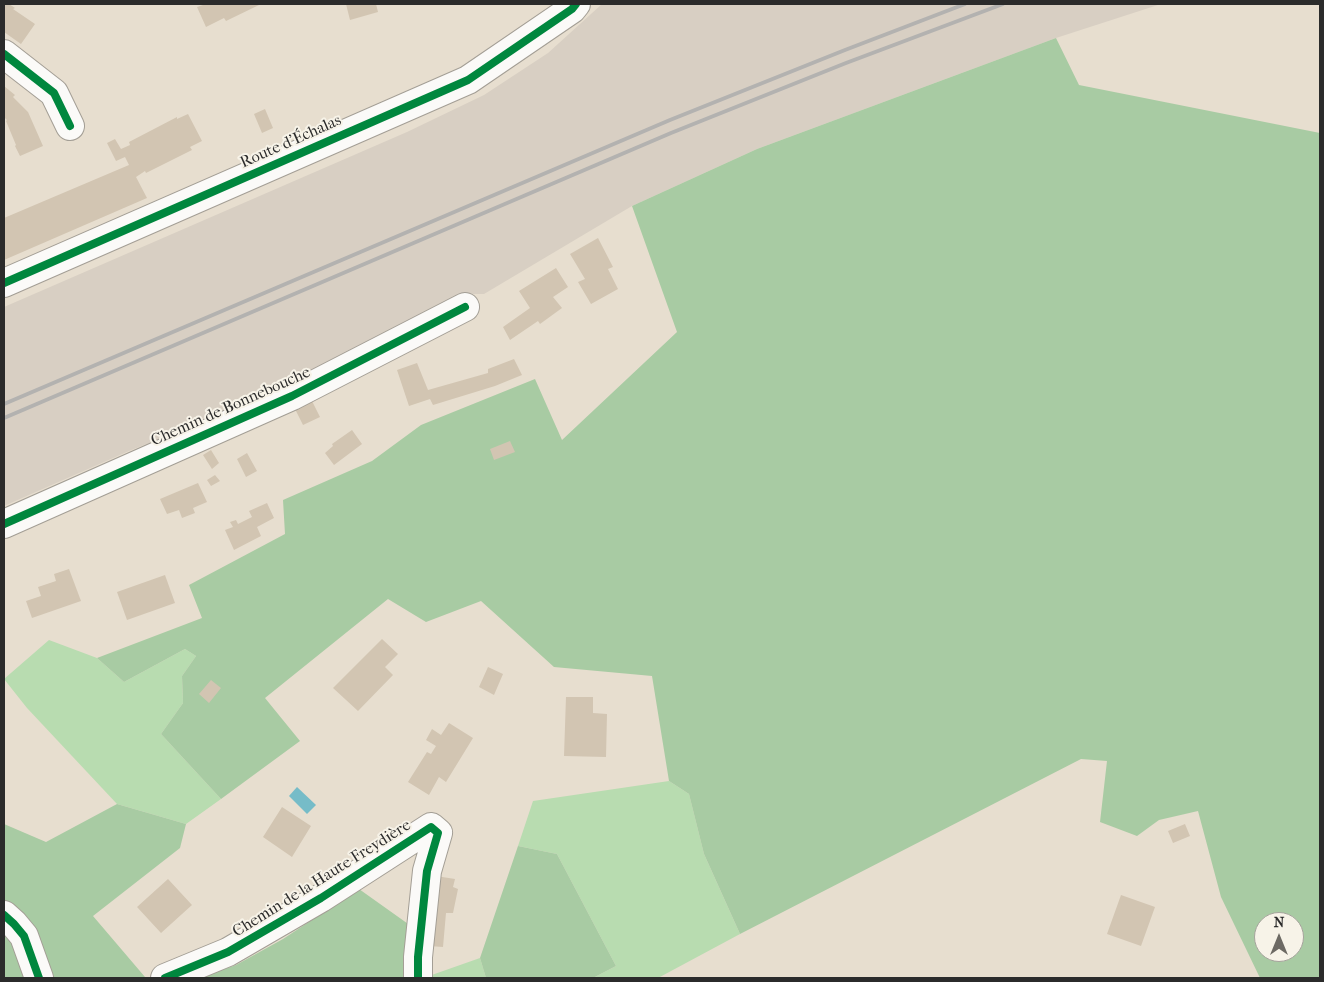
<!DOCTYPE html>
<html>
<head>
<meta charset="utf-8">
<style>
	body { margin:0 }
	#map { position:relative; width:1324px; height:982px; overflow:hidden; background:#e7decf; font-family:"IM FELL French Canon",serif }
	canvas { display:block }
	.frame { position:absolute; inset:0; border:5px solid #2b2b2b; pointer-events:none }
	.north { position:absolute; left:1254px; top:912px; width:50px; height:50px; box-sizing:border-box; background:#f7f3e8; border:1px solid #a5a39c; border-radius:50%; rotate:0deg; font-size:14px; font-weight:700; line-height:20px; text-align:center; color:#2b2b2b }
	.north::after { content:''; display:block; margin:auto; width:18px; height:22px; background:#6d6a64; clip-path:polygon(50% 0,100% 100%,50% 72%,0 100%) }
</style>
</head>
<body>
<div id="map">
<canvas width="1324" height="982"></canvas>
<div class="frame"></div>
<div class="north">N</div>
</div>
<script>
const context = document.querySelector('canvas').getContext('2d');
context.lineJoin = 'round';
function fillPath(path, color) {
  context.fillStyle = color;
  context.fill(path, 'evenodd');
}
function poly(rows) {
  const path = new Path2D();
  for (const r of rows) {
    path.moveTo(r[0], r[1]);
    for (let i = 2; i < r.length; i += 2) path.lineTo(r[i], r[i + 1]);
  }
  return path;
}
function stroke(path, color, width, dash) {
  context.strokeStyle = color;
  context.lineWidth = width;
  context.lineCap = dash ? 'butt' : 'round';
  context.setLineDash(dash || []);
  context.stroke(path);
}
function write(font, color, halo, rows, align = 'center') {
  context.font = font + ' "IM FELL French Canon",serif';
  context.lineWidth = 4;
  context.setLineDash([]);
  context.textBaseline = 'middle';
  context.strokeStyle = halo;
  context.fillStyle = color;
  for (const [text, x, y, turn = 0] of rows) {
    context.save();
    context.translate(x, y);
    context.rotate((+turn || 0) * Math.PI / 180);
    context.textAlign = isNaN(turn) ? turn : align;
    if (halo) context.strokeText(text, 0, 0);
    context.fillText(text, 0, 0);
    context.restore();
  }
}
fillPath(poly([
	[602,4,1161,4,1056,38,757,149,632,206,484,294,463,294,263,397,129,451,4,506,4,307,407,132,484,95,548,53]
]), '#d8cfc3');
fillPath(poly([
	[49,640,97,658,124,682,185,649,196,656,182,676,183,703,161,734,221,799,186,824,117,804,27,708,4,679],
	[669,781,689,794,704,854,740,934,658,978,593,978,616,966,557,854,518,846,533,801],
	[480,958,486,978,426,978,426,977]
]), '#b8dcb0');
fillPath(poly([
	[1056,38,1079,85,1320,133,1320,978,1260,978,1221,897,1198,811,1159,820,1137,836,1100,822,1107,761,1081,759,740,934,704,854,689,794,669,781,652,676,554,667,481,601,426,622,388,599,265,698,300,741,221,799,161,734,183,703,182,676,196,656,185,649,124,682,97,658,202,618,189,585,285,534,283,500,372,461,421,425,535,379,562,440,677,332,632,206,757,149],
	[1264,922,1294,922,1294,952,1264,952],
	[117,804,186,824,180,848,93,916,145,977,135,978,56,978,52,976,4,903,4,824,46,842],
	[518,846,557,854,616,966,593,978,486,978,480,958],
	[359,889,411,926,408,978,199,978,236,965,283,939],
	[4,932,10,937,24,978,4,978]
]), '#a8cba3');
fillPath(poly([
	[297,787,316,805,307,814,289,796]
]), '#76bcc8');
fillPath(poly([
	[4,4,9,4,15,8,13,9,35,24,21,44,4,32],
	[203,4,258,4,259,5,226,21,224,18,206,27,197,7,203,5],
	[346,4,376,4,378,12,350,20],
	[4,86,15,95,13,97,28,112,43,146,20,156,15,146,16,145,6,121,7,120,4,117],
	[265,109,273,128,262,133,254,114],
	[188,114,202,141,190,147,192,150,146,173,145,171,136,177,147,198,4,260,4,218,129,165,125,157,116,161,107,143,115,139,121,149,130,145,129,142,177,117,177,119],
	[598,238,613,267,608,269,618,289,591,304,578,282,585,279,570,254],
	[556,268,568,287,553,297,562,308,540,324,538,321,510,340,503,327,530,308,519,291],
	[514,359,522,375,495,386,433,405,430,399,409,406,397,370,417,363,428,390,488,373,488,369],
	[311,399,320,417,303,425,294,407],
	[352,430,362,444,334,465,325,453,333,446,332,444],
	[510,441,515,452,494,460,490,449],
	[211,450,219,463,212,469,203,455],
	[247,453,257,471,246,477,237,459],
	[215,475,220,481,211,486,207,480],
	[198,483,207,502,193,508,195,513,182,518,179,510,167,514,160,499],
	[267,503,274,518,257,527,261,536,234,550,225,530,233,527,230,522,236,520,238,524,252,517,249,511],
	[69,569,81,601,32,618,26,601,41,596,38,587,56,581,54,574],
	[165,575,175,603,127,620,117,592],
	[382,639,398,654,385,667,393,675,358,711,333,688],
	[488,667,503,674,494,695,479,687],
	[211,680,221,688,209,703,199,694],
	[566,697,593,697,593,713,607,714,606,757,564,756],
	[449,723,473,738,446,782,439,777,429,795,408,782,427,752,431,754,436,746,426,740,432,729,441,735],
	[282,807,311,826,292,857,263,837],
	[1185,824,1190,836,1173,843,1168,831],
	[436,876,455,879,453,887,458,889,453,913,446,913,443,947,429,946],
	[168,879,192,905,161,933,137,907],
	[1121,895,1155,907,1141,946,1107,934]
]), '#d2c5b2');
const minor = poly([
	[4,54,54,93,70,126],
	[4,283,468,80,572,9,576,4],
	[4,524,292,396,465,307],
	[4,915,14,924,24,936,39,978],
	[165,978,228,952,321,898,431,827,438,833,427,871,418,957,418,978]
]);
stroke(minor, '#a39e95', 30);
stroke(minor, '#fbfaf8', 28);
stroke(poly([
	[4,404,670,120,845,50,965,4],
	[4,418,671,133,846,63,1003,4]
]), '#b3b2b0', 4);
stroke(poly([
	[4,54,54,93,70,126],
	[4,283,468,80,572,9,576,4],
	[4,524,292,396,465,307],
	[4,915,14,924,24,936,39,978],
	[165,978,228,952,321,898,431,827,438,833,427,871,418,957,418,978]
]), '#00873e', 8);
write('16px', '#2b2b2b', '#f7f3e8', [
	["Route d'Échalas",291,142,-24],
	["Chemin de Bonnebouche",231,407,-24],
	["Chemin de la Haute Freydière",322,879,-32]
]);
</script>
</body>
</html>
